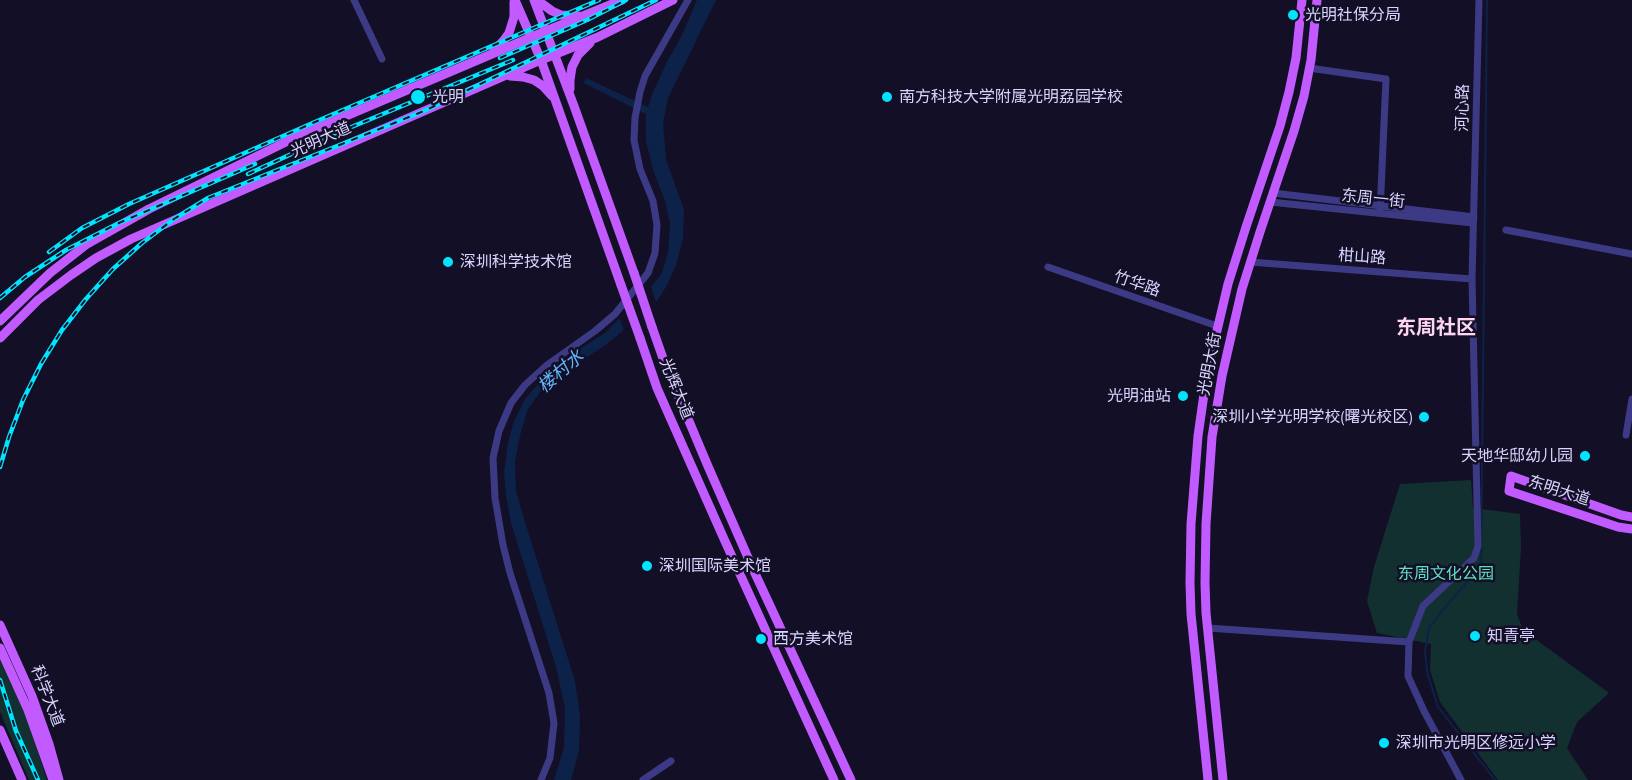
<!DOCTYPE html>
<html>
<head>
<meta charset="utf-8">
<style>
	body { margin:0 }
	canvas { display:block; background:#130f26 }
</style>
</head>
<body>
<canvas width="1632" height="780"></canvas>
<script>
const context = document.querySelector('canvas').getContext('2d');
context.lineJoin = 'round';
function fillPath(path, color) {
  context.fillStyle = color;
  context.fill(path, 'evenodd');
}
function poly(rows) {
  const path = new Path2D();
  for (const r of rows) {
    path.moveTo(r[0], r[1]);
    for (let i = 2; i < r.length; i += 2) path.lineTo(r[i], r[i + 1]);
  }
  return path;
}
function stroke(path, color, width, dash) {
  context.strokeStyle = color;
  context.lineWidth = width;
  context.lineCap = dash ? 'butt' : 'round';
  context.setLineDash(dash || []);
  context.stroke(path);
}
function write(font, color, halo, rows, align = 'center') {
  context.font = font + ' "PT Sans Narrow","Noto Sans SC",sans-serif';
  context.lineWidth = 5;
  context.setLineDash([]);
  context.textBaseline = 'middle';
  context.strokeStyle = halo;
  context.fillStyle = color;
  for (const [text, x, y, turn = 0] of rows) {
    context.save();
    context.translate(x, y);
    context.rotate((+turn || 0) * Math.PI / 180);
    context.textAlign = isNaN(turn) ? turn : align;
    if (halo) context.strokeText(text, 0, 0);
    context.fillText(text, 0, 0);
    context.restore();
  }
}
fillPath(poly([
	[1471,480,1473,508,1520,514,1521,546,1517,614,1523,630,1609,693,1577,722,1567,748,1588,780,1498,780,1440,702,1430,670,1431,644,1377,633,1367,601,1374,567,1400,484],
	[0,659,21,701,47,780,29,780,0,712]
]), '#12302f');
fillPath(poly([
	[697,0,716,0,668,98,663,124,666,160,684,209,683,239,676,265,666,287,657,301,607,344,559,375,541,391,528,409,521,431,515,461,516,491,524,519,575,681,580,716,579,750,571,780,554,780,564,748,565,708,556,667,511,523,506,495,504,472,508,443,513,424,525,399,547,374,570,355,605,333,651,287,662,273,668,252,670,223,665,201,653,170,646,141,646,114,584,83,586,78,648,107,653,92,667,62,682,35]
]), '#0c2248');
fillPath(poly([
	[650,284,657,305,625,333,618,314]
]), '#130f26');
stroke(poly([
	[1487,0,1481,567,1452,599,1429,628,1425,651,1427,672,1438,707,1495,780]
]), '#0c2248', 2);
stroke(poly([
	[354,0,382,59],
	[1309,68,1386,79,1380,213],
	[1273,193,1474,217],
	[1270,202,1473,223],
	[1506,230,1632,254],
	[1250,262,1472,279],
	[1048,267,1217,326],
	[1626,435,1632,399],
	[1208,628,1409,642],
	[541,780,550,758,554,723,549,693,510,573,503,545,495,498,493,458,499,431,511,403,525,385,547,365,595,331,615,314,648,273,655,253,657,225,653,201,640,169,634,140,635,118,640,92,645,76,688,0],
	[643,780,671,761],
	[1461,780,1424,711,1408,676,1409,642,1423,606,1474,558,1478,546,1472,279,1479,0]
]), '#3d3a85', 7);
stroke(poly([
	[515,0,541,60,621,285],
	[534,0,574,106,634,273],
	[537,0,552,11,561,15,579,16],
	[494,51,504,40,509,33,514,17,514,2],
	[510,76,523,77,534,80,543,86,552,96],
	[570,89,570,80,572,67,578,55,590,43],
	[0,321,50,273,87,244,149,209,294,138,546,31,622,0],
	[652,327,665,364,707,464,753,569,851,780],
	[0,338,38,300,71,275,96,258,131,239,541,60,598,37,673,0],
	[640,338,657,388,724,539,834,780],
	[1632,517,1621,515,1511,476,1509,491,1618,527,1632,529],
	[0,625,32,696,49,744,59,780],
	[0,648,28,710,53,780],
	[0,730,22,780],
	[1208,780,1191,614,1190,583,1191,524,1198,436,1207,373,1228,284,1246,227,1280,126,1289,92,1296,58,1302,0],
	[1223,780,1206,613,1205,583,1206,524,1212,437,1222,376,1242,289,1260,232,1294,131,1304,96,1311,60,1317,0]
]), '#c25bff', 9);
const rail = poly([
	[500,58,587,20,626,0],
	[248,174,337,133,513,60],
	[49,252,82,228,129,204,315,122,599,0],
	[0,298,25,277,66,250,119,223,255,164],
	[0,467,9,437,23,400,41,364,62,330,86,299,113,269,142,243,174,219,208,198,424,111,656,0],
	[0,680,16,731,38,780]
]);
stroke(rail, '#00e5ff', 4.5);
stroke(rail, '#130f26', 2, [7]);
stroke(poly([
	[634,273,652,327],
	[621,285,640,338]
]), '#c25bff', 9);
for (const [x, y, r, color] of [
	[1293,15,6,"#00e5ff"],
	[418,97,8,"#00e5ff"],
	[887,97,6,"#00e5ff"],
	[448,262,6,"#00e5ff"],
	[1183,396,6,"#00e5ff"],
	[1424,417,6,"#00e5ff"],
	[1585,456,6,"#00e5ff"],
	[647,566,6,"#00e5ff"],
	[1475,636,6,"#00e5ff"],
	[761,639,6,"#00e5ff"],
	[1384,743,6,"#00e5ff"]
]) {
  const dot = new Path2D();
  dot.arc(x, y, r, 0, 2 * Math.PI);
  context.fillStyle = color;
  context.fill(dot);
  stroke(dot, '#130f26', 2);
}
write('16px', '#d9d4ff', '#130f26', [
	["光明社保分局",1305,15],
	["光明",432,97],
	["南方科技大学附属光明荔园学校",899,97],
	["深圳科学技术馆",460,262],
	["光明油站",1171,396,"right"],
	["深圳小学光明学校(曙光校区)",1412,417,"right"],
	["天地华邸幼儿园",1573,456,"right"],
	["深圳国际美术馆",659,566],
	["知青亭",1487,636],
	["西方美术馆",773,639],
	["深圳市光明区修远小学",1396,743]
], 'left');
write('16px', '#d9d4ff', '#130f26', [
	["河心路",1463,108,-89],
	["光明大道",321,140,-24],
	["东周一街",1373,199,6],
	["柑山路",1362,257,4],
	["竹华路",1137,284,19],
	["光明大街",1210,364,-79],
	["光辉大道",676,389,68],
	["东明大道",1559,491,18],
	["科学大道",47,696,69]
]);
write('16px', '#5fe0c0', '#130f26', [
	["东周文化公园",1446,574]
]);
write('italic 18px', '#62b6ff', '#130f26', [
	["楼村水",561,372,-41]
]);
write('bold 20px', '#ffd6f0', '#130f26', [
	["东周社区",1436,328]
]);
</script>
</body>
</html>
